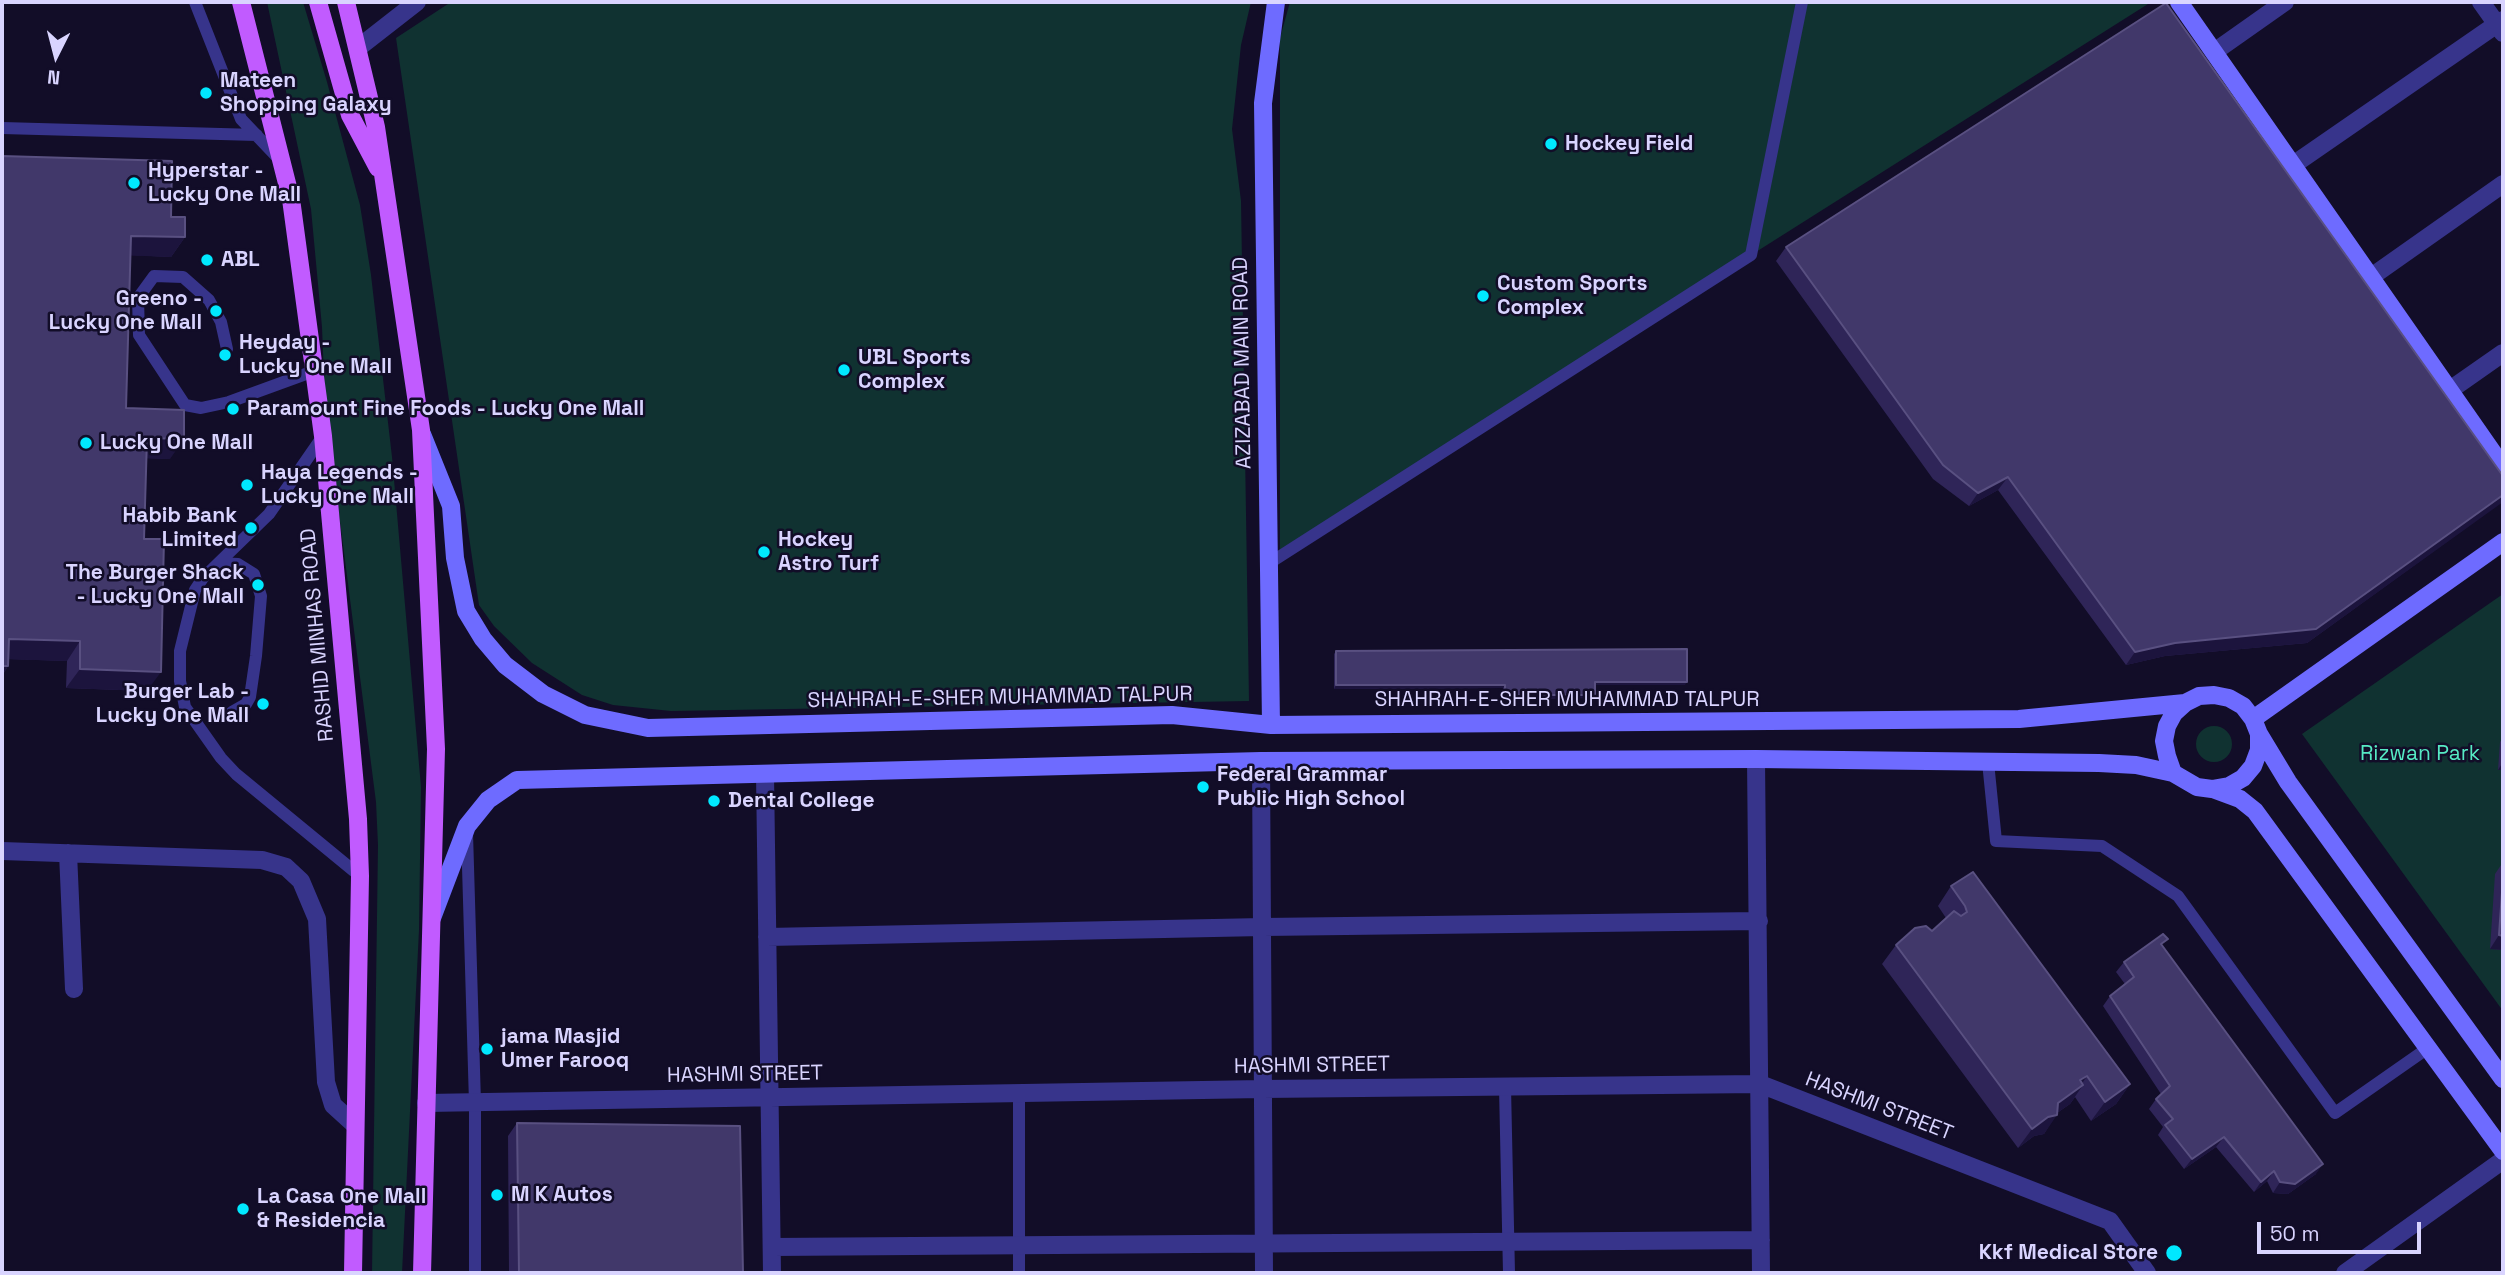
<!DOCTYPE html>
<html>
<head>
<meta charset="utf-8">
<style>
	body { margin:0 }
	#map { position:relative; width:2505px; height:1275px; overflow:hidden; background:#120d28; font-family:"Space Grotesk",sans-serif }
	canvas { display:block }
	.frame { position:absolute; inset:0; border:4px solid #d9d4ff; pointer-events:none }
	.north { position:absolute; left:21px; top:21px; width:70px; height:70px; -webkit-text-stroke:5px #120d28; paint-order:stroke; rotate:186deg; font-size:19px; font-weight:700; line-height:28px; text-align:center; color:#d9d4ff }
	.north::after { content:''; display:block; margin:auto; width:24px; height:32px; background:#d9d4ff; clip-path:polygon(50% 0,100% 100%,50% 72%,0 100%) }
	.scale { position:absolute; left:2257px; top:1222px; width:164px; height:32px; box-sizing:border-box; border:4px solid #d9d4ff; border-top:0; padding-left:9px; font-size:21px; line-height:24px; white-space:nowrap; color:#d9d4ff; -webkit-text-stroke:5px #120d28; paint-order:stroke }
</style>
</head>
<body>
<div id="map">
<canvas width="2505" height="1275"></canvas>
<div class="frame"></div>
<div class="north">N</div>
<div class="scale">50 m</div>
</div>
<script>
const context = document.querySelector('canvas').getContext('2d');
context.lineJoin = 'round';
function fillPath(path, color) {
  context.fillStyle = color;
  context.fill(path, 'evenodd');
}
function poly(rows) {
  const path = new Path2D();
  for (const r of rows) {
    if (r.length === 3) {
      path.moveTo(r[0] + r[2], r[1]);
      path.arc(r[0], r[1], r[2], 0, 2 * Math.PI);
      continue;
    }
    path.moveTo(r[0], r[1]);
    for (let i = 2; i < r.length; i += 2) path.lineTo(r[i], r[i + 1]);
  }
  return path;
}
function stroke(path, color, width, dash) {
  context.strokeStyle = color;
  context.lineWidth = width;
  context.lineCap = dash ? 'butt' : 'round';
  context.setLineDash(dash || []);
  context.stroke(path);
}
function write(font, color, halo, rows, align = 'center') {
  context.font = font + ' "Space Grotesk",sans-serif';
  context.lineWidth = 5;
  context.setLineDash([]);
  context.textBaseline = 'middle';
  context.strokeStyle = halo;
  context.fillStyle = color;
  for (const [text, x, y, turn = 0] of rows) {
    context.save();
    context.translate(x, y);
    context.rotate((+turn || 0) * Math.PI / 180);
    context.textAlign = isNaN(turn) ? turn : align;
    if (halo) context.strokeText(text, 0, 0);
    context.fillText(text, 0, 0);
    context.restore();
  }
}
fillPath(poly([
	[267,2,303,2,327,82,360,205,371,275,392,457,421,787,419,930,402,1273,372,1273,378,845,376,802,325,404,322,327,311,209],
	[451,2,1251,2,1241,45,1232,129,1241,201,1249,701,671,711,613,705,582,695,532,663,494,626,479,605,396,38],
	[1290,2,2146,2,2148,4,1280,553,1280,38],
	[2503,594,2503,1011,2302,734],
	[2214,744,18]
]), '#103231');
stroke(poly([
	[195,2,241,119,279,159],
	[2,128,257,135],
	[227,349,221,322,209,300,183,277,154,276,138,298,139,335,185,405,201,408,229,402,314,371],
	[323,436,269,514,203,578,195,590,180,651,180,681,185,707,221,758,236,774,360,876],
	[219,563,238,564,254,574,261,596,256,656,250,697,246,704,232,712],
	[1268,564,1751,255,1802,2],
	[1988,762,1996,841,2102,846,2178,896,2335,1113,2428,1048],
	[467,833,475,1103,475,1273],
	[1505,1087,1509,1273],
	[1019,1093,1019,1273]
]), '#37348b', 12);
stroke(poly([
	[2481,2,2503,33],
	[358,48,417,2],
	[2214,52,2285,2],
	[2293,165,2503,20],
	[2371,277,2503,184],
	[2450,390,2503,353],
	[1756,759,1761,1273],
	[1261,761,1264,1273],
	[765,774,772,1273],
	[2,851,262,860,286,867,301,881,317,919,326,1082,333,1105,355,1125],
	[68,853,74,989],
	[767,937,1263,927,1759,921],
	[426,1103,1262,1089,1760,1084,2110,1221,2147,1273],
	[772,1247,1761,1240],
	[2345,1273,2503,1160]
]), '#37348b', 18);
stroke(poly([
	[2179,2,2503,467],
	[422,434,451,506,455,558,466,611,483,639,505,665,543,694,585,715,648,728,1172,715,1271,725,2019,719,2185,703],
	[2253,719,2503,542],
	[1271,725,1263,103,1276,2],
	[2259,734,2259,750,2253,766,2243,778,2229,786,2212,789,2197,787,2173,773,2167,756,2164,741,2167,726,2174,713,2185,703,2199,696,2214,695,2229,698,2243,706,2253,719,2259,734,2288,782,2503,1079],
	[2213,789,2240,799,2255,811,2503,1151],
	[432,918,467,826,488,800,517,780,1261,761,1756,759,2099,763,2136,765,2173,773]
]), '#6e6bff', 18);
stroke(poly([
	[241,2,291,199,323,436,358,819,360,876,353,1273],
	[318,2,350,115,378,168],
	[346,2,376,127,421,430,436,749,422,1273]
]), '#c15bff', 18);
fillPath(poly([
	[2,156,171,217,185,237,171,257,130,255,126,408,170,459,146,458,144,539,147,691,66,688,67,661,9,659,8,666,2,676],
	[1786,247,2503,476,2503,501,2307,643,2165,656,2126,665,1998,490,1969,506,1933,479,1776,261],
	[1336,651,1685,685,1595,685,1593,698,1502,699,1503,688,1334,689,1334,654],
	[2503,738,2503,770,2498,770,2500,742],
	[2503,862,2503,950,2490,949,2495,874],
	[1951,886,2130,1084,2116,1104,2091,1121,2075,1097,2070,1104,2057,1113,2044,1134,2034,1136,2018,1148,1882,964,1896,945,1932,931,1946,918,1938,906],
	[2162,946,2316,1174,2288,1194,2273,1193,2267,1181,2254,1192,2216,1147,2184,1169,2158,1135,2163,1127,2149,1109,2156,1099,2161,1094,2103,1006,2110,996,2125,984,2116,972,2124,962],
	[517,1123,743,1273,509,1273,508,1136]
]), '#2f2558');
fillPath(poly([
	[131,236,185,237,171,257,117,255],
	[147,438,184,439,170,459,133,458],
	[2008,477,1998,490,1969,506,1978,493],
	[2503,495,2503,502,2307,643,2165,656,2126,665,2135,652],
	[9,639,80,641,67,661,2,659],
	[2,666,8,666,2,676],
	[80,669,161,672,147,691,66,688],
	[1595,682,1687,682,1685,685,1593,685],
	[1336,685,1505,685,1503,688,1334,689],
	[1505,695,1595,695,1593,698,1502,699],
	[2503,762,2503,770,2498,770],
	[2499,935,2503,936,2503,950,2490,949],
	[2087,1076,2079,1088,2083,1085,2070,1104,2054,1115,2057,1115,2044,1134,2034,1136,2018,1148,2032,1129,2080,1080],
	[2130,1084,2116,1104,2091,1121,2105,1102],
	[2224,1137,2216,1147,2184,1169,2192,1159],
	[2323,1164,2316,1174,2288,1194,2273,1193,2280,1182],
	[2274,1171,2267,1181,2254,1192,2261,1182]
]), '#1c143d');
const building = poly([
	[2166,3,2503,476,2503,495,2316,629,2175,643,2135,652,2008,477,1978,493,1943,465,1786,247,2166,3],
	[2,156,172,161,171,217,185,217,185,237,131,236,126,408,184,410,184,439,147,438,144,539,164,539,161,672,80,669,80,641,9,639,8,666,2,666,2,156],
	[1687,649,1687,682,1595,682,1595,695,1505,695,1505,685,1336,685,1336,651,1687,649],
	[1973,872,2130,1084,2105,1102,2087,1076,2080,1080,2083,1085,2058,1103,2057,1115,2048,1117,2032,1129,1896,945,1915,928,1926,926,1932,931,1954,911,1961,916,1967,912,1965,906,1951,886,1973,872],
	[2503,878,2503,936,2499,935,2503,878],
	[2163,934,2168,939,2161,944,2323,1164,2295,1184,2280,1182,2274,1171,2261,1182,2224,1137,2192,1159,2165,1125,2173,1119,2156,1099,2170,1086,2110,996,2134,977,2124,962,2163,934],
	[517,1123,740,1126,743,1273,519,1273,517,1123]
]);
fillPath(building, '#41386a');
stroke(building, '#595081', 2);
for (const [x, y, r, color] of [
	[206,93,7,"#00e8ff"],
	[1551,144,7,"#00e8ff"],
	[134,183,7,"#00e8ff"],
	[207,260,7,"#00e8ff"],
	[1483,296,7,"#00e8ff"],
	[216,311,7,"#00e8ff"],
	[225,355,7,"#00e8ff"],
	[844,370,7,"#00e8ff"],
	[233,409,7,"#00e8ff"],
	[86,443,7,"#00e8ff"],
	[247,485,7,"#00e8ff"],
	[251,528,7,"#00e8ff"],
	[764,552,7,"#00e8ff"],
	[258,585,7,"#00e8ff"],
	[263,704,7,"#00e8ff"],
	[1203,787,7,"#00e8ff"],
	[714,801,7,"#00e8ff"],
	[487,1049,7,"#00e8ff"],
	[497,1195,7,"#00e8ff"],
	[243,1209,7,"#00e8ff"],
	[2174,1253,9,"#00e8ff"]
]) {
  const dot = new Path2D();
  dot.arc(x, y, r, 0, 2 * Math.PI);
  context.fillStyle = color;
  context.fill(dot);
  stroke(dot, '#120d28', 2.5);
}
write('bold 21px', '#d9d4ff', '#120d28', [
	["Mateen",220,81],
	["Shopping Galaxy",220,105],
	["Hockey Field",1565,144],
	["Hyperstar -",148,171],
	["Lucky One Mall",148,195],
	["ABL",221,260],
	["Custom Sports",1497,284],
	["Complex",1497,308],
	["Greeno -",202,299,"right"],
	["Lucky One Mall",202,323,"right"],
	["Heyday -",239,343],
	["Lucky One Mall",239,367],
	["UBL Sports",858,358],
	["Complex",858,382],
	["Paramount Fine Foods - Lucky One Mall",247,409],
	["Lucky One Mall",100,443],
	["Haya Legends -",261,473],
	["Lucky One Mall",261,497],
	["Habib Bank",237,516,"right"],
	["Limited",237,540,"right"],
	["Hockey",778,540],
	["Astro Turf",778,564],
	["The Burger Shack",244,573,"right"],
	["- Lucky One Mall",244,597,"right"],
	["Burger Lab -",249,692,"right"],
	["Lucky One Mall",249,716,"right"],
	["Federal Grammar",1217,775],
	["Public High School",1217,799],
	["Dental College",728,801],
	["jama Masjid",501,1037],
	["Umer Farooq",501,1061],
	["M K Autos",511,1195],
	["La Casa One Mall",257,1197],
	["& Residencia",257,1221],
	["Kkf Medical Store",2158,1253,"right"]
], 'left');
write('21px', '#d9d4ff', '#120d28', [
	["AZIZABAD MAIN ROAD",1243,363,-91],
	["RASHID MINHAS ROAD",318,635,-95],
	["SHAHRAH-E-SHER MUHAMMAD TALPUR",1000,698,-1],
	["SHAHRAH-E-SHER MUHAMMAD TALPUR",1567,700],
	["HASHMI STREET",1312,1066,-1],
	["HASHMI STREET",745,1075,-1],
	["HASHMI STREET",1879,1107,21]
]);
write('21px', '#56eac4', '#120d28', [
	["Rizwan Park",2420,754]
]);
</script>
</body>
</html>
